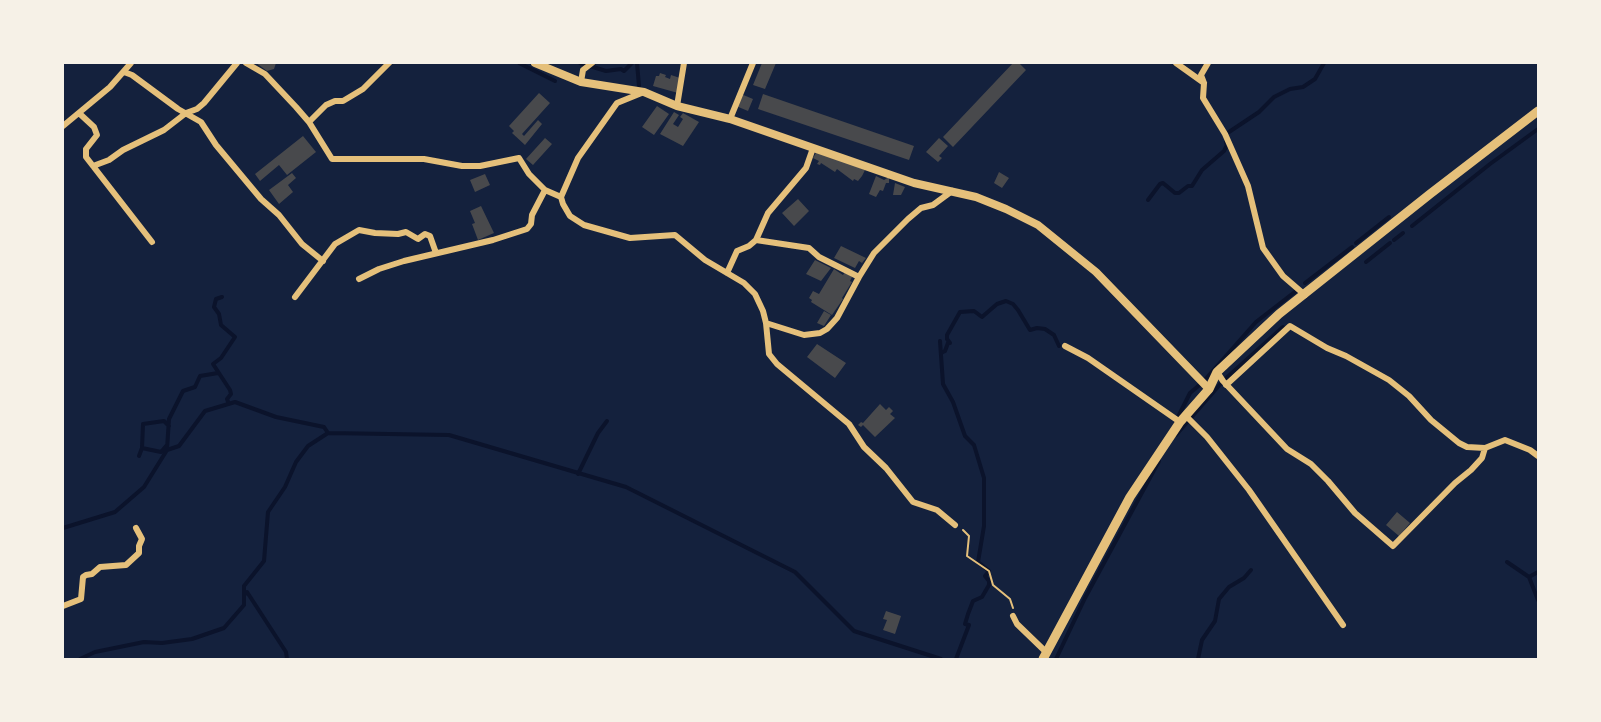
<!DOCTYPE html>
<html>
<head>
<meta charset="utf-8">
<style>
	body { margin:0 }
	#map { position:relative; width:1601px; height:722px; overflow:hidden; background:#14213d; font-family:Mulish,sans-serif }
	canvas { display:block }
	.frame { position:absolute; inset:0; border:64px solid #f6f1e7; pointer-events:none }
</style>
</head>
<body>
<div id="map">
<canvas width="1601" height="722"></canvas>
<div class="frame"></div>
</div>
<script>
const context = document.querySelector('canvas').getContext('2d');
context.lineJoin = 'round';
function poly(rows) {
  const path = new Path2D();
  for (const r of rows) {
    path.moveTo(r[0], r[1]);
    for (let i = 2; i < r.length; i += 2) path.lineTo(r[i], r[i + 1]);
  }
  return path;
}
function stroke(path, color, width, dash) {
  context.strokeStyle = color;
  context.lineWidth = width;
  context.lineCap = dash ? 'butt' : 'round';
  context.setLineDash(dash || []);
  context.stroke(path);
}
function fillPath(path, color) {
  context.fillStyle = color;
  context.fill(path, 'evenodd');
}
stroke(poly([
	[519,63,555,81],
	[580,63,606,71,621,69,624,71,632,63],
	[637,63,639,86],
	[1229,132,1259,112,1274,97,1290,89,1303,87,1315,79,1324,63],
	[1148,200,1160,184,1163,183,1175,193,1179,193,1188,186,1192,186,1202,170,1224,151,1227,145,1226,142],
	[1412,226,1490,164,1538,129],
	[1394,240,1403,233],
	[1356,243,1389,217],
	[1366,262,1390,243],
	[1305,283,1352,247],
	[222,297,216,299,214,307,219,314,221,325,235,337,221,358,213,364,230,390,231,394,227,399,229,404],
	[940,341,943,384,953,402,965,436,974,445,984,478,984,526,978,562,989,571,985,576,989,581,989,585,982,597,973,601,968,614,965,624,969,625,956,659],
	[941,353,945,351,948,343,950,343,947,339,947,335,960,312,974,311,982,317,997,304,1006,301,1013,304,1018,310,1030,330,1037,328,1045,329,1054,335,1059,346],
	[1176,421,1190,393,1203,382,1256,322,1296,291],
	[1176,435,1223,381,1283,327],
	[142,448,143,424,164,421,169,426],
	[167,449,169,419,183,391,195,387,200,376,218,373],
	[139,456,142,448,161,452,167,445],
	[578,474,598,433,607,421],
	[63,528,115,512,144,487,167,450,179,446,205,411,235,402,276,417,324,427,328,433,449,435,626,487,795,572,854,631,941,659],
	[1507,562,1529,577,1538,600],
	[1529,577,1538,572],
	[244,595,247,592,286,652,287,659],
	[80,659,95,652,144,642,162,643,192,639,224,628,244,605,244,586,264,561,268,512,285,487,296,462,308,446,328,433],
	[1056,659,1085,598,1159,461],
	[1198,659,1202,640,1215,621,1219,599,1229,587,1244,578,1251,570]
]), '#0b132b', 4);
fillPath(poly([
	[256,63,276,63,274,69,267,71],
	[762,63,776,63,765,89,753,85],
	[1013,63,1019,63,1026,70,953,147,943,137],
	[660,73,666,75,665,77,670,79,671,75,680,78,678,93,653,86,656,76,659,76],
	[539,93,550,103,522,134,524,136,538,120,542,124,525,145,512,133,514,131,509,126],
	[741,94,753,99,748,111,736,106],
	[763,94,914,146,909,160,758,109],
	[657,106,669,114,654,135,642,127],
	[674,112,679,115,673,124,678,127,683,119,680,117,683,113,699,122,683,146,660,134],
	[303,136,316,152,287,175,279,165,260,181,255,174],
	[545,138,552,144,533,165,526,159],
	[939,138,948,146,939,156,942,158,938,162,926,152],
	[817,151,822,152,865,170,862,176,858,181,854,179,853,181,837,169,835,172,821,163,820,165,817,164,819,161,813,158],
	[999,172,1009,178,1002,188,994,183],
	[292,173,296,178,288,185,293,192,279,204,269,190],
	[485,174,490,185,475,192,470,180],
	[876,176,884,180,889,177,889,183,886,183,883,191,880,190,876,197,869,194],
	[895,183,905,187,901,195,893,195],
	[798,199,809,211,794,226,782,213],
	[481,206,494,233,478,240,472,224,475,223,470,211],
	[841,246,866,258,862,263,859,261,855,268,834,258],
	[815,260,831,268,821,281,806,274],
	[834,269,843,275,845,272,852,277,850,281,852,282,842,298,843,299,832,315,811,302,812,300,809,298,813,291,819,294],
	[824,311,831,315,824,326,817,323],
	[817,344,846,363,835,378,807,357],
	[880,404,886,410,889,407,893,411,890,414,895,418,875,437,863,425,861,427,858,425,861,422,863,423],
	[1397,512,1410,523,1399,536,1386,525],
	[886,611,901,616,895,634,883,630,887,620,883,619]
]), '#48494c');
stroke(poly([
	[963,530,969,536,967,556,989,571,993,585,1010,599,1013,608]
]), '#e5c07b', 2);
stroke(poly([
	[246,63,265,74,296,107,309,122,332,159,424,159,462,166,480,166,519,158,529,174,545,190,561,197,563,204,570,216,584,225,630,238,675,235,705,260,744,283,755,294,763,311,766,323,769,354,777,364,849,424,864,447,886,468,913,502,937,510,955,525],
	[1176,63,1204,83],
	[1208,63,1201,75,1204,83,1203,98,1225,134,1248,186,1263,248,1283,276,1305,295],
	[124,72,132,75,178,109,201,122,216,145,261,199,279,215,302,244,323,261],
	[581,82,583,70,592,63],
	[677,106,684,63],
	[80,114,94,127,97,135,86,149,86,157,152,242],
	[730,119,753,63],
	[309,122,326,105,335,101,343,101,363,89,389,63],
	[63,126,110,87,131,63],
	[93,166,109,160,123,150,164,130,186,113,197,109,204,103,237,63],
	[561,197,578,158,617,103,644,92],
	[756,240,809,248,819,257,859,277],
	[727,273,737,251,749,246,756,240,768,213,806,168,813,148],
	[359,279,379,269,404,261,493,240,527,229,531,224,532,215,545,190],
	[295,297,335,244,359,230,375,233,398,234,406,232,418,239,425,234,430,236,436,253],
	[766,323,804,335,820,333,827,329,837,318,859,277,874,253,908,219,921,208,933,205,952,191],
	[1065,346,1088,358,1180,422],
	[1217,372,1223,381,1287,449,1311,464,1328,481,1355,513,1393,546,1455,483,1471,470,1482,458,1485,448],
	[1226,385,1290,326,1327,348,1346,356,1389,380,1409,396,1431,420,1459,443,1467,447,1485,448,1505,440,1530,450,1538,456],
	[1185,415,1207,437,1249,490,1343,625],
	[63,606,81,599,83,577,86,575,92,574,100,567,126,565,139,553,139,546,142,539,136,528],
	[1013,616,1017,624,1046,652]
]), '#e5c07b', 6);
stroke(poly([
	[535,63,581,82,644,92,677,106,730,119,914,183,976,197,1006,209,1038,225,1096,272,1209,389]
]), '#e5c07b', 8);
stroke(poly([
	[1043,659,1130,497,1180,422,1209,389,1217,372,1279,314,1430,194,1538,111]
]), '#e5c07b', 9);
</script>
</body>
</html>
